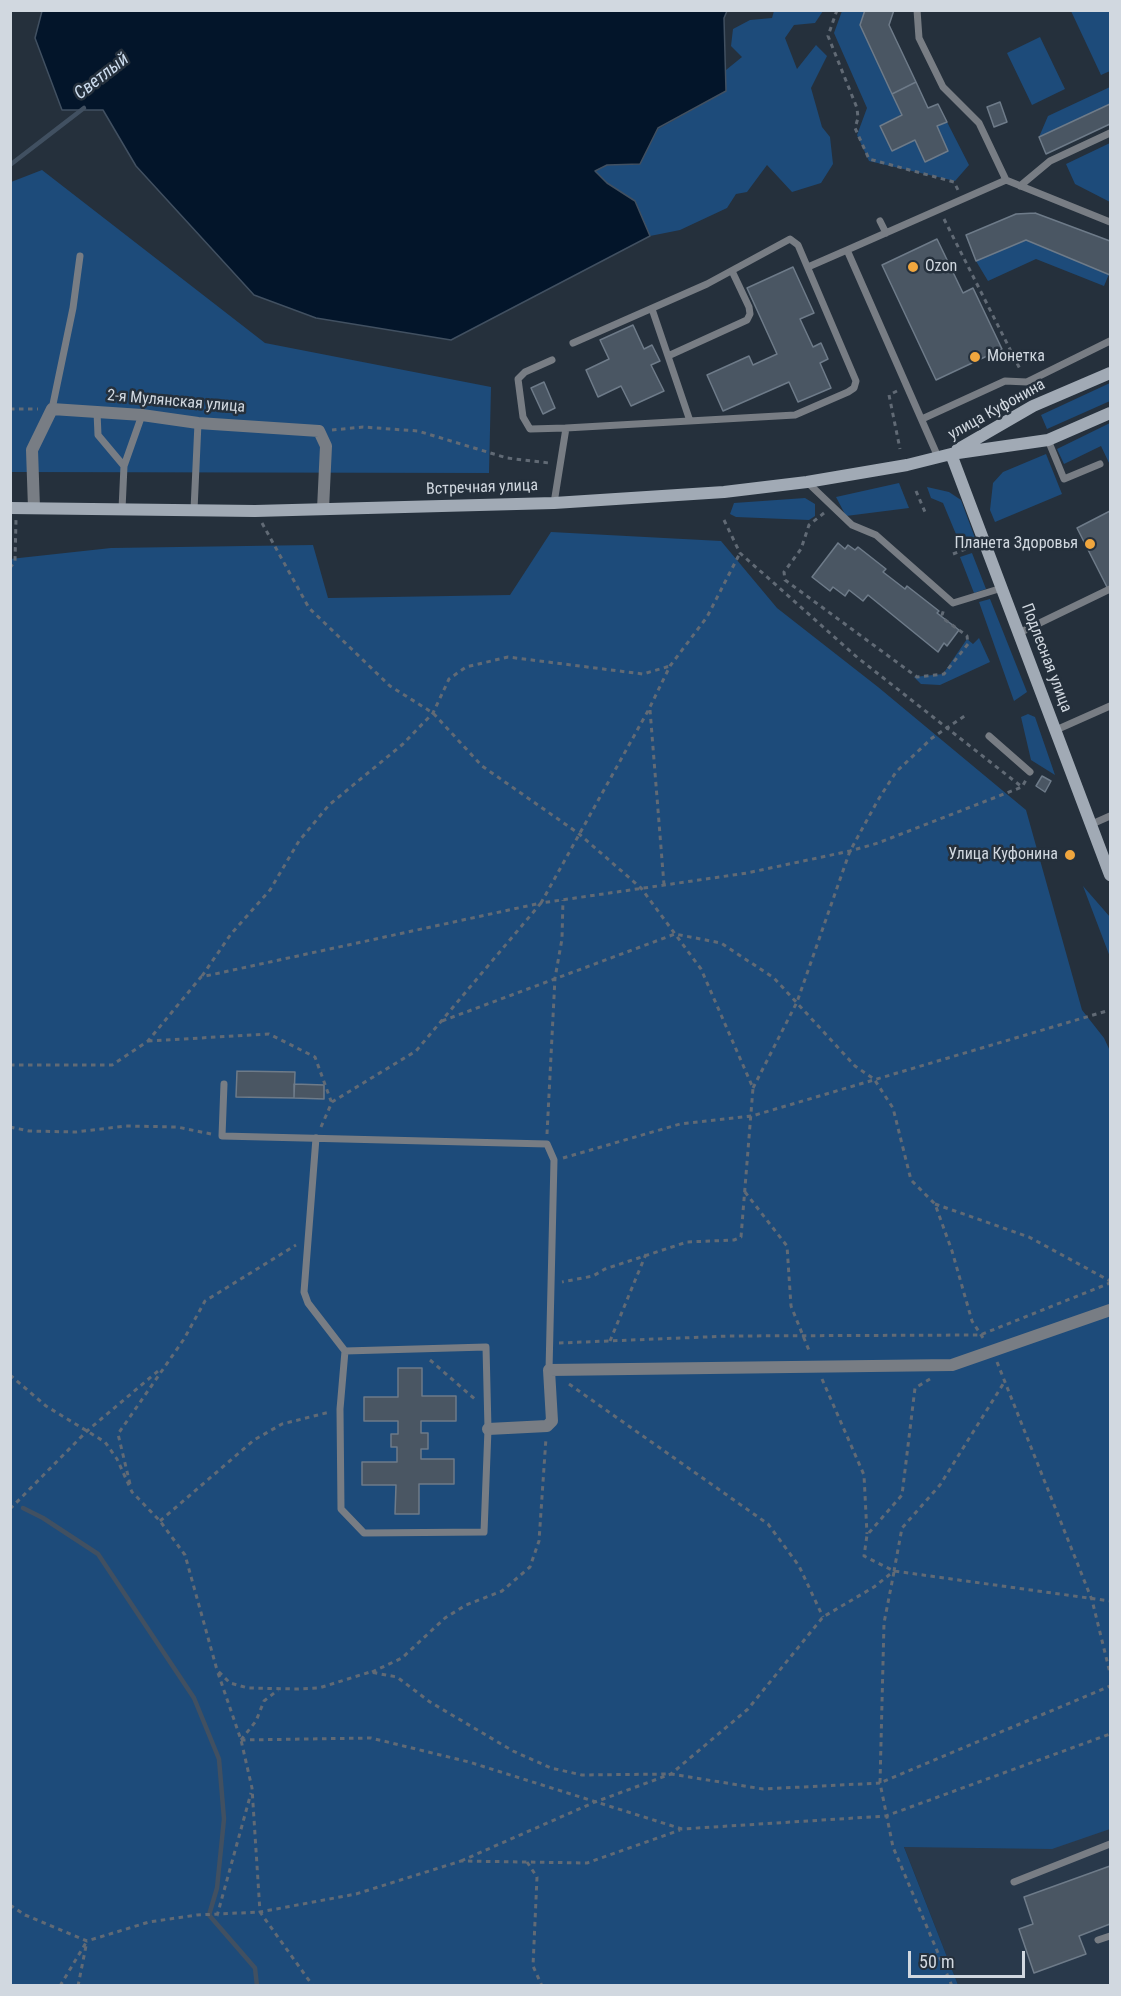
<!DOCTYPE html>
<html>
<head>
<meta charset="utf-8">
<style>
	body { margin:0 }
	#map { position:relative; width:1121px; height:1996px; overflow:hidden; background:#25303c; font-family:"Roboto Condensed",sans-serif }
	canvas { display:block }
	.frame { position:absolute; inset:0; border:12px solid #d1d8e0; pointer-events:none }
	.scale { position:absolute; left:908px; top:1951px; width:117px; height:27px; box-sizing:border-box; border:3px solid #d1d8e0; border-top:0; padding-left:8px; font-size:18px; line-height:21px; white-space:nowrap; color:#d1d8e0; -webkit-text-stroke:4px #25303c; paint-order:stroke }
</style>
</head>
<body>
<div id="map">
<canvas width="1121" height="1996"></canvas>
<div class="frame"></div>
<div class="scale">50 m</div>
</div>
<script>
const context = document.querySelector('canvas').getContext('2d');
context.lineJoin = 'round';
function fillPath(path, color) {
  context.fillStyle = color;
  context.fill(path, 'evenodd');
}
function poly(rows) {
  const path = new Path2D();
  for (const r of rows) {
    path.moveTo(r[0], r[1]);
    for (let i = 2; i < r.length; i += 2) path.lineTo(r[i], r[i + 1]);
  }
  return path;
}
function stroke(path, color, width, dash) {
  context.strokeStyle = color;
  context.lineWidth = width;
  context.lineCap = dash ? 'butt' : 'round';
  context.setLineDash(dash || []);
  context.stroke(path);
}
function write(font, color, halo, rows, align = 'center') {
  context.font = font + ' "Roboto Condensed",sans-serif';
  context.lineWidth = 5;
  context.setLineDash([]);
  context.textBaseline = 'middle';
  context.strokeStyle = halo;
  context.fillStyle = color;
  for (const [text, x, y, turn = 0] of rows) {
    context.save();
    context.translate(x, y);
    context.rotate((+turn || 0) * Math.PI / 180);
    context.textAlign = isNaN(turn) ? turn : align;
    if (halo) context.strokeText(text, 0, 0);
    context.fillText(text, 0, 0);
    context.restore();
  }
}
fillPath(poly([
	[1110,1745,1110,1985,958,1985,894,1821]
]), '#29394b');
fillPath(poly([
	[774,11,823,11,815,23,794,25,785,38,797,69,816,45,827,56,811,88,822,127,830,137,833,164,821,183,792,192,767,165,747,192,736,194,727,208,680,230,650,236,635,201,607,183,595,171,607,165,640,164,658,129,726,91,726,70,742,57,731,46,733,29,750,20,772,18],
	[842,11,865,11,860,25,902,114,880,126,892,151,915,140,948,151,937,126,947,122,969,165,955,181,869,161,857,135,867,108,834,33],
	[1071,11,1110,11,1110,71,1101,75],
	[1040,37,1065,89,1032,105,1007,53],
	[1110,87,1110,104,1039,137,1048,116],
	[1110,143,1110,202,1075,184,1066,164],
	[42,170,265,343,491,387,489,473,11,472,11,182],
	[1026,240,1109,274,1104,286,1036,259,988,281,976,261],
	[1110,383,1110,401,1047,429,1041,415],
	[1110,423,1110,465,1101,446,1064,464,1057,449],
	[1046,454,1062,494,995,522,990,510,993,483,1003,472],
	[899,483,909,508,846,516,836,497],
	[927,487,949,492,961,500,975,538,958,539,943,503,931,498],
	[805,498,815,504,815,516,809,520,736,517,730,514,734,503],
	[551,532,721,541,777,608,878,687,1026,810,1082,1010,1104,1038,1110,1051,1110,1829,1052,1849,904,1847,958,1985,11,1985,10,559,111,548,313,545,328,598,510,595],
	[972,553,986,589,974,593,960,557],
	[990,599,1027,692,1014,701,979,602],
	[979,638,990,662,940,685,921,684,914,677,943,674,967,639,973,644],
	[1028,714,1035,717,1055,775,1031,760,1021,717],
	[1083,886,1110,917,1110,957]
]), '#1d4b7a');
const water = poly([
	[42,11,727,11,724,18,726,91,658,128,640,164,607,165,595,171,607,183,635,201,650,236,451,340,316,318,254,295,136,166,103,110,62,110,35,38,42,11]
]);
fillPath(water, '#03152a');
stroke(water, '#415061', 1.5);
stroke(poly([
	[10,165,84,108],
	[23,1508,43,1518,98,1554,194,1698,219,1759,224,1819,217,1888,209,1915,255,1968,257,1986]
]), '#415061', 4.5);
const building = poly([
	[865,10,894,10,889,25,916,82,892,94,860,25,865,10],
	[916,82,928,108,938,104,947,122,937,126,948,151,925,162,915,140,892,151,880,126,902,115,892,94,916,82],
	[1000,102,1007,122,994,127,987,107,1000,102],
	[1110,104,1110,124,1046,154,1039,137,1110,104],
	[1035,213,1110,241,1110,275,1026,240,976,261,966,235,1016,214,1035,213],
	[937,239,963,293,973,288,1002,349,936,380,882,265,937,239],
	[793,267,814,313,800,319,813,347,821,343,828,359,820,363,831,388,798,402,789,382,723,411,707,375,749,356,753,365,777,354,747,288,793,267],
	[633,325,644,349,652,345,660,361,651,365,664,391,631,406,621,386,598,397,586,370,609,359,600,340,633,325],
	[544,382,555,408,543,414,531,388,544,382],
	[1110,511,1110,587,1108,589,1077,528,1110,511],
	[838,543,845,549,848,545,855,550,858,547,886,569,883,572,905,589,907,586,939,611,937,613,959,630,947,646,944,643,938,652,868,595,863,601,849,590,845,596,833,587,830,591,812,577,838,543],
	[1042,776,1051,781,1045,792,1036,786,1042,776],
	[237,1071,295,1072,294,1098,236,1097,237,1071],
	[294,1084,324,1085,324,1099,294,1098,294,1084],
	[398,1368,422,1368,422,1396,456,1396,456,1421,421,1421,421,1433,428,1433,428,1449,421,1449,421,1459,454,1459,454,1484,419,1484,419,1514,395,1514,396,1485,362,1485,362,1462,397,1462,397,1447,391,1447,391,1434,398,1434,398,1421,364,1421,364,1397,398,1397,398,1368],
	[1110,1866,1110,1924,1079,1936,1086,1954,1034,1973,1019,1929,1033,1924,1024,1897,1110,1866]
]);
fillPath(building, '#4a5663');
stroke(building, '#6e7b89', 1.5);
stroke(poly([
	[837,10,828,36,857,108,858,118,855,128,869,159,954,182,958,190],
	[944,219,1021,371],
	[897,391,889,395,900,449],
	[10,409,38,409],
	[332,430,363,427,418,431,507,458,549,463],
	[916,491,925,512],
	[824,513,809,525,801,549,784,572,785,580,917,677,944,674,968,644,967,636,944,619,942,615,944,609],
	[724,520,740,553,858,658,1022,787],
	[262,523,309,608,390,686,433,713,482,766,578,833,641,888,701,969,753,1088,741,1237,734,1240,687,1242,605,1269,593,1276,562,1282],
	[953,554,968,548],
	[10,568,15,561,16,520],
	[650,710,664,885],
	[202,976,231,934,270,890,299,841,329,805,403,744,433,713,449,679,466,667,508,657,643,674,670,666],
	[442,1021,675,934,721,943,774,978,855,1066,874,1079,893,1108,911,1180,935,1204,952,1251,972,1321,985,1341],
	[148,1041,269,1034,315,1057,331,1101],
	[10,1065,112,1065,148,1041,201,977,541,903,649,709,670,666,707,617,740,553],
	[753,1088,797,1002,850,851,878,800,896,772,932,738,966,715],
	[10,1127,29,1131,76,1132,126,1126,177,1127,211,1134],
	[321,1127,332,1102,416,1051,541,903,747,873,850,851,878,843,1022,787,1026,780],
	[547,1134,555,978,562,939,563,900],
	[563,1158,680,1124,752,1116,1110,1010],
	[745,1192,787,1246,791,1306,810,1353],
	[935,1204,1029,1237,1110,1281],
	[610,1341,646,1254],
	[559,1343,729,1336,980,1335,1110,1283],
	[430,1360,477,1401],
	[997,1362,1092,1600,1110,1673],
	[10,1375,46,1406,105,1442,117,1459,132,1492,160,1521,185,1555,217,1670,230,1683,248,1688,297,1689,319,1688,370,1672,397,1677,430,1702,513,1751,551,1768,582,1775,671,1774,763,1789,880,1783,893,1847,952,1986],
	[822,1379,864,1475,867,1534],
	[930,1379,915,1388,902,1495,867,1535,864,1556,894,1571,1110,1601],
	[569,1384,768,1524,799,1566,823,1617],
	[130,1484,118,1434,184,1339,205,1301,296,1245],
	[10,1509,87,1431,158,1371],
	[160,1521,254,1440,282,1424,330,1412],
	[894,1572,884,1623,880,1783,1110,1686],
	[372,1672,402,1658,445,1618,466,1605,502,1591,530,1567,539,1541,546,1438],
	[218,1673,241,1740,252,1788,260,1912,356,1894,461,1861,587,1863,680,1830],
	[241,1740,371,1738,469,1762,682,1829,886,1816,1110,1734],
	[241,1740,256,1721,264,1701,278,1690],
	[461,1861,595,1802,671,1774,748,1709,823,1617,874,1587,894,1571,902,1528,940,1485,1005,1381],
	[527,1862,537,1877,533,1966,542,1986],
	[10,1905,25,1915,87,1941,149,1922,197,1915,260,1912,313,1986],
	[217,1916,251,1793],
	[60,1986,87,1941],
	[78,1986,86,1946]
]), '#616a75', 3, [4.5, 4.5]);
stroke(poly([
	[917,10,919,38,943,87,979,123,1006,180,1110,222],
	[1020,186,1050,161,1110,133],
	[880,221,886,233],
	[808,267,847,250],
	[652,309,690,421],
	[668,356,747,320,750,314,749,307,732,271],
	[552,360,525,372,518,379,523,417,530,429,566,428],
	[52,409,73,308,80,256],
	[97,412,98,435,124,466,122,509],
	[922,419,1005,381,1027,382,1110,341],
	[1048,440,1064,479,1100,464],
	[938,457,847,250,1006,180],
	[124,466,142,415],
	[807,482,852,525,876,535,953,603,1002,588],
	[554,503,566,428,795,415,848,392,854,388,856,381,798,245,790,239,707,284,573,343],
	[194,510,198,423],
	[1019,633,1110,589],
	[1056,730,1110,706],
	[989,736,1030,772],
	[1092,824,1110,816],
	[224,1084,222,1136,547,1144,554,1160,549,1370],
	[316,1138,304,1292,308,1303,345,1351,340,1409,341,1509,364,1533,484,1532,488,1429,486,1347,345,1351],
	[1014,1882,1110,1844],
	[1098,1940,1110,1936]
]), '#787d84', 7);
stroke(poly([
	[34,508,32,450,52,409,142,415,198,423,319,431,326,446,323,509],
	[488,1429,547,1426,552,1421,549,1370,952,1365,1110,1310]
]), '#787d84', 12);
stroke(poly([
	[957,450,1033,406,1110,373],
	[951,454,1110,875],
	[10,508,255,511,554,503,724,492,807,482,907,465,951,454,1048,440,1110,413]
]), '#a1aab5', 12);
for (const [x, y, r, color] of [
	[913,267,6,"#f0a63e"],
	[975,357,6,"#f0a63e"],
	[1090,544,6,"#f0a63e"],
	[1070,855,6,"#f0a63e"]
]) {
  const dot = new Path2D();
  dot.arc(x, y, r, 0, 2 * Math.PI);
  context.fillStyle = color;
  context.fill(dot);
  stroke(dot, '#25303c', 2);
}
write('16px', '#d1d8e0', '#25303c', [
	["Ozon",925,267],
	["Монетка",987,357],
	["Планета Здоровья",1078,544,"right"],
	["Улица Куфонина",1058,855,"right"]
], 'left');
write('16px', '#d1d8e0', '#25303c', [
	["2-я Мулянская улица",176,402,5],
	["улица Куфонина",997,410,-29],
	["Встречная улица",482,488,-2],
	["Подлесная улица",1046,658,69]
]);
write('italic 18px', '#cbdbed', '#25303c', [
	["Светлый",102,77,-38]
]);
</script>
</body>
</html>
